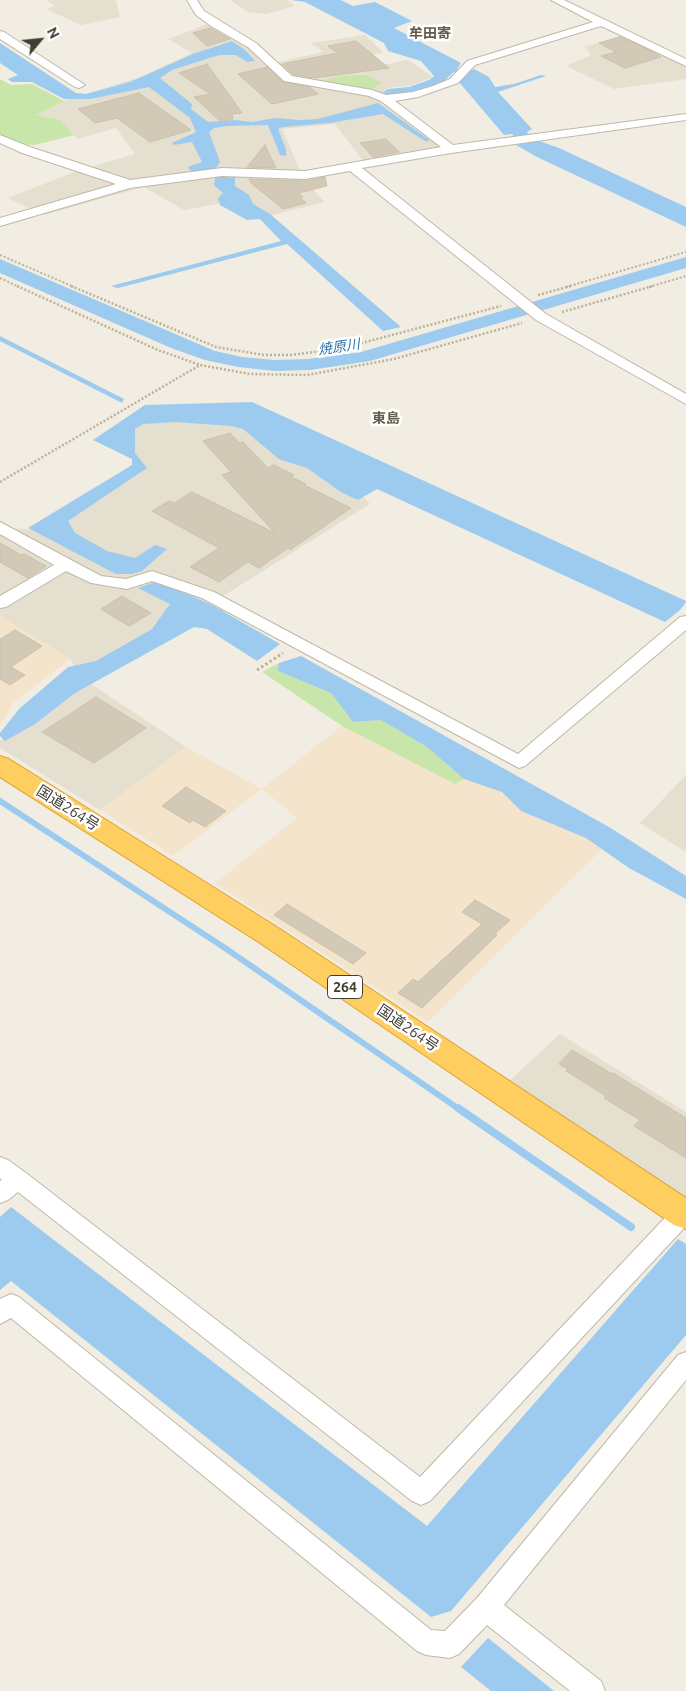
<!DOCTYPE html>
<html>
<head>
<meta charset="utf-8">
<style>
	body { margin:0 }
	#map { position:relative; width:686px; height:1691px; overflow:hidden; background:#f1ede2; font-family:Ubuntu,sans-serif }
	canvas { display:block }
	.north { position:absolute; left:15px; top:15px; width:50px; height:50px; -webkit-text-stroke:4px #fff; paint-order:stroke; rotate:62deg; font-size:14px; font-weight:700; line-height:20px; text-align:center; color:#423d33 }
	.north::after { content:''; display:block; margin:auto; width:18px; height:22px; background:#423d33; clip-path:polygon(50% 0,100% 100%,50% 72%,0 100%) }
</style>
</head>
<body>
<div id="map">
<canvas width="686" height="1691"></canvas>
<div class="north">N</div>
</div>
<script>
const context = document.querySelector('canvas').getContext('2d');
context.lineJoin = 'round';
function fillPath(path, color) {
  context.fillStyle = color;
  context.fill(path, 'evenodd');
}
function poly(rows) {
  const path = new Path2D();
  for (const r of rows) {
    path.moveTo(r[0], r[1]);
    for (let i = 2; i < r.length; i += 2) path.lineTo(r[i], r[i + 1]);
  }
  return path;
}
function stroke(path, color, width, dash) {
  context.strokeStyle = color;
  context.lineWidth = width;
  context.lineCap = dash ? 'butt' : 'round';
  context.setLineDash(dash || []);
  context.stroke(path);
}
function write(font, color, halo, rows, align = 'center') {
  context.font = font + ' Ubuntu,"Noto Sans JP",sans-serif';
  context.lineWidth = 5;
  context.setLineDash([]);
  context.textBaseline = 'middle';
  context.strokeStyle = halo;
  context.fillStyle = color;
  for (const [text, x, y, turn = 0] of rows) {
    context.save();
    context.translate(x, y);
    context.rotate((+turn || 0) * Math.PI / 180);
    context.textAlign = isNaN(turn) ? turn : align;
    if (halo) context.strokeText(text, 0, 0);
    context.fillText(text, 0, 0);
    context.restore();
  }
}
fillPath(poly([
	[46,0,116,0,120,17,81,25,46,9,55,6],
	[230,0,287,0,295,6,266,14,248,12],
	[218,22,274,63,323,52,311,43,365,35,383,52,354,60,363,69,408,60,433,77,412,85,387,88,393,101,454,146,364,162,335,124,282,129,303,177,324,202,265,217,234,201,184,210,144,187,44,215,8,198,77,171,135,154,116,128,78,139,60,120,35,115,64,101,143,76,192,53,168,39,208,24],
	[622,35,686,66,686,79,614,89,566,66,591,55,585,47],
	[157,416,253,424,353,485,370,504,223,596,104,667,82,678,186,747,100,810,0,748,0,741,81,677,70,659,0,616,0,527,45,531,139,467,116,437],
	[686,775,686,852,640,823],
	[560,1034,686,1112,686,1201,509,1081]
]), '#e5dfd0');
fillPath(poly([
	[0,616,71,659,15,701,0,725],
	[367,706,609,842,428,1022,215,883,297,818,262,789,173,856,100,810,186,747,262,789]
]), '#f4e4cc');
fillPath(poly([
	[367,75,382,83,368,91,320,82,338,76],
	[0,79,11,85,32,84,64,101,36,115,60,120,74,135,35,145,18,144,0,136],
	[279,663,278,671,331,693,353,722,381,720,427,747,464,779,455,784,342,726,262,672]
]), '#c9e6aa');
fillPath(poly([
	[291,0,341,0,353,6,375,2,412,21,394,28,461,63,457,69,469,72,474,69,489,77,495,87,514,84,541,75,546,76,498,92,532,129,527,132,534,142,539,141,559,148,686,207,686,227,537,157,516,145,520,144,512,134,504,135,459,82,467,75,454,72,440,84,420,91,394,96,383,93,388,89,409,87,429,80,434,76,421,61,388,51,384,43,305,2],
	[232,41,245,50,255,61,247,62,236,55,219,55,172,70,160,78,192,104,191,109,208,122,235,120,252,122,276,118,299,120,318,119,378,103,428,139,429,142,423,140,383,114,329,123,283,127,278,129,286,149,286,156,280,155,268,125,227,126,214,128,209,132,220,162,216,168,222,176,235,177,235,186,249,195,253,204,270,214,401,327,383,331,287,244,118,288,111,286,281,241,260,219,247,220,220,205,218,198,223,193,214,185,215,178,207,170,192,172,188,167,202,162,192,142,174,145,172,143,196,132,190,118,149,87,90,99,64,99,32,82,12,82,8,79,18,75,0,63,0,43,76,93,86,94,130,82,193,54],
	[686,257,686,268,370,361,310,370,275,371,238,367,205,360,171,348,0,273,0,259,215,351,242,357,274,360,308,359,361,352],
	[0,336,124,399,122,403,0,341],
	[252,402,686,601,686,602,680,610,665,622,377,489,358,500,341,492,307,468,279,459,243,429,231,426,175,422,143,424,135,429,135,453,147,468,68,521,75,533,107,551,135,558,155,545,167,549,142,571,132,574,116,574,28,528,132,465,132,459,93,440,145,405],
	[158,581,214,606,280,644,257,661,207,629,194,627,75,693,35,724,5,741,0,736,0,733,19,709,68,667,96,661,152,629,170,604,138,588],
	[301,656,609,827,686,876,686,899,629,868,586,838,521,811,502,792,464,779,427,747,381,720,353,722,331,693,278,671,279,663],
	[11,1207,427,1526,678,1239,686,1244,686,1335,451,1611,431,1617,11,1281,0,1290,0,1217],
	[488,1638,554,1691,491,1691,461,1667]
]), '#9ccbef');
stroke(poly([
	[0,801,222,946,459,1109]
]), '#9ccbef', 6);
stroke(poly([
	[458,1108,631,1227]
]), '#9ccbef', 8);
const building = poly([
	[210,28,230,39,207,46,193,33,210,28],
	[620,37,655,53,661,57,625,68,601,56,616,52,599,43,620,37],
	[356,41,389,68,313,78,293,74,282,64,337,53,328,46,356,41],
	[207,64,242,113,232,114,233,119,221,122,194,97,210,94,179,73,207,64],
	[267,67,283,82,310,87,318,94,272,104,238,74,267,67],
	[139,93,191,130,150,142,117,118,95,123,78,109,139,93],
	[386,139,399,152,373,157,360,143,386,139],
	[265,145,276,168,247,167,265,145],
	[325,177,327,186,298,193,303,197,300,197,306,203,283,209,251,183,249,179,305,181,325,177],
	[230,433,240,443,243,442,268,468,274,465,294,475,291,477,306,484,304,485,351,508,290,550,288,548,259,568,248,562,219,582,190,567,219,548,152,511,169,501,174,503,192,492,275,533,222,475,231,472,203,441,230,433],
	[0,543,21,555,24,554,46,566,28,578,0,562,0,543],
	[122,596,151,613,129,626,101,609,122,596],
	[15,630,42,646,11,667,25,675,10,685,0,679,0,639,15,630],
	[96,697,146,728,94,763,42,732,96,697],
	[186,787,226,811,205,827,193,820,190,823,162,806,186,787],
	[475,900,510,920,495,934,497,935,422,1008,398,993,413,979,418,982,482,924,462,912,475,900],
	[287,904,366,953,353,964,274,915,287,904],
	[572,1050,612,1074,613,1073,686,1118,686,1158,634,1126,640,1120,604,1098,606,1096,566,1071,568,1069,559,1064,572,1050]
]);
fillPath(building, '#d2c9b7');
stroke(building, '#cdc1ab', 1);
const street = poly([
	[187,0,197,0,204,11,256,43,292,76,372,90,386,95,413,92,433,86,450,79,467,61,593,22,551,0,564,0,686,59,686,66,601,26,475,65,458,83,418,97,395,101,453,145,686,114,686,120,451,153,362,168,546,314,686,394,686,404,536,320,350,171,305,179,222,176,130,188,0,226,0,218,116,184,22,153,0,143,0,135,30,147,130,180,222,168,305,171,441,147,381,101,369,96,284,81,248,47,211,26,196,15,187,0],
	[0,31,4,32,85,85,79,88,75,87,0,39,0,31],
	[0,522,101,576,126,579,152,571,214,592,518,754,680,617,686,616,686,630,525,766,519,768,202,598,152,581,127,589,91,583,66,571,6,607,0,608,0,596,54,565,0,534,0,522],
	[0,1157,8,1160,26,1173,420,1477,676,1206,684,1204,686,1204,686,1226,430,1501,421,1505,412,1501,18,1192,8,1200,0,1203,0,1181,2,1180,0,1178,0,1157],
	[11,1294,19,1297,431,1630,445,1631,477,1598,678,1355,686,1352,686,1380,504,1605,601,1681,605,1691,570,1691,487,1625,459,1654,450,1658,426,1655,417,1651,11,1318,0,1324,0,1299,11,1294]
]);
const highway = poly([
	[0,756,9,759,280,929,686,1198,686,1229,674,1225,260,943,0,777,0,756]
]);
stroke(street, '#bfb8a8', 2);
stroke(highway, '#dda330', 2);
stroke(poly([
	[0,255,74,287],
	[0,278,19,287],
	[566,287,686,252],
	[649,287,686,276]
]), '#beb196', 2, [2, 2]);
stroke(poly([
	[17,286,158,350,200,365],
	[71,286,216,347,264,355,291,355,343,348,501,306],
	[538,295,571,286],
	[562,312,653,286],
	[0,482,200,365,250,374,307,375,394,359,522,323]
]), '#beb196', 2.5, [2, 2]);
stroke(poly([
	[257,670,283,653]
]), '#beb196', 3, [2.5, 2.5]);
fillPath(street, '#fff');
fillPath(highway, '#fece60');
write('bold 14px', '#655b4a', '#fff', [
	["牟田寄",430,33],
	["東島",386,418]
]);
write('italic 14px', '#2d73ad', '#fff', [
	["焼原川",339,347,-8]
]);
for (const [x, y, w] of [
	[345,987,35]
]) {
  const box = new Path2D();
  box.roundRect(x - w / 2, y - 11.5, w, 23, 4);
  context.fillStyle = '#fff';
  context.fill(box);
  stroke(box, '#423d33', 1);
}
write('bold 14px', '#423d33', null, [
	["264",345,987]
]);
write('15px', '#423d33', '#fff', [
	["国道264号",68,808,32],
	["国道264号",408,1028,34]
]);
</script>
</body>
</html>
